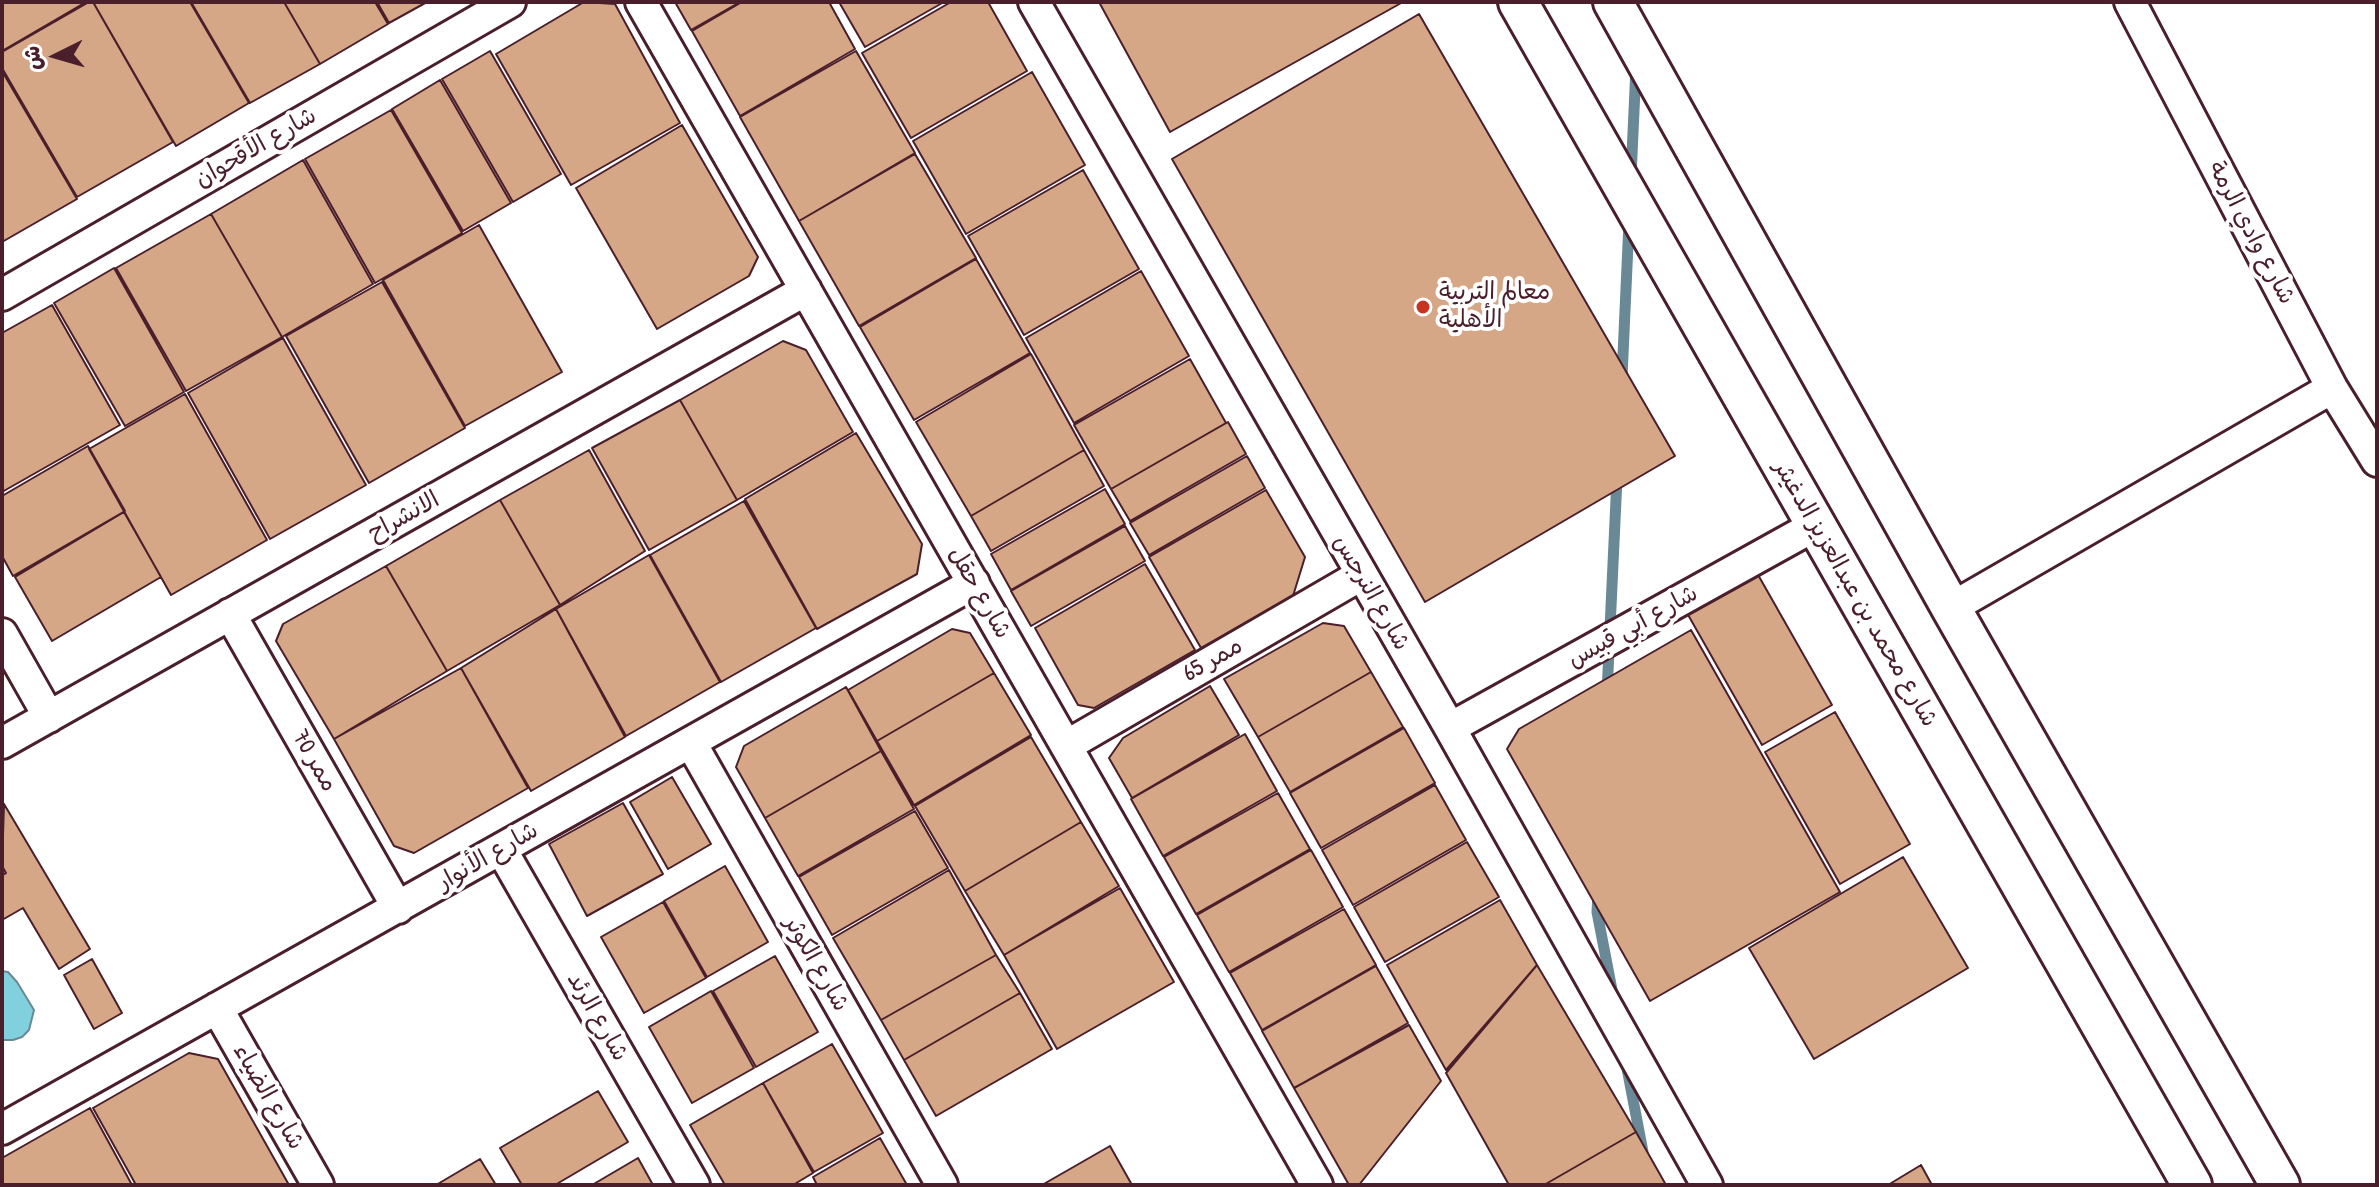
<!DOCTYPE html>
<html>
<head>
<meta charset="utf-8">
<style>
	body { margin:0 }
	#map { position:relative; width:2379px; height:1187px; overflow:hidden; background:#fff; font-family:"Patrick Hand","Playpen Sans Arabic",sans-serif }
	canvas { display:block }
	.frame { position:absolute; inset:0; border:4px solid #4a1f2b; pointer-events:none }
	.north { position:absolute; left:16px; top:16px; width:80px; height:80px; -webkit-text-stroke:6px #fff; paint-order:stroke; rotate:265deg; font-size:22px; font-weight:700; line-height:32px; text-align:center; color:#4a1f2b }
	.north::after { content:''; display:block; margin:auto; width:28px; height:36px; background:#4a1f2b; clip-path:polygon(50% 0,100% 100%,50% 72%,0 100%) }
</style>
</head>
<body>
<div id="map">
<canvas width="2379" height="1187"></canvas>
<div class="frame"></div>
<div class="north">ش</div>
</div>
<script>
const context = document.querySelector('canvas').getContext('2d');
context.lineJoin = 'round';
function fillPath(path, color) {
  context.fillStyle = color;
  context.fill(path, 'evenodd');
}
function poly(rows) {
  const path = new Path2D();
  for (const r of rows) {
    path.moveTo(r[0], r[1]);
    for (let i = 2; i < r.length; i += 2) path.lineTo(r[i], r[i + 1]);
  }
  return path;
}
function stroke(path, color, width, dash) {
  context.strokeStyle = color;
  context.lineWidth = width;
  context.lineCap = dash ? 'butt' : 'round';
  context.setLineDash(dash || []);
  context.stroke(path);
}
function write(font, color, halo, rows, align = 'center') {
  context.font = font + ' "Patrick Hand","Playpen Sans Arabic",sans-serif';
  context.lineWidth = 8;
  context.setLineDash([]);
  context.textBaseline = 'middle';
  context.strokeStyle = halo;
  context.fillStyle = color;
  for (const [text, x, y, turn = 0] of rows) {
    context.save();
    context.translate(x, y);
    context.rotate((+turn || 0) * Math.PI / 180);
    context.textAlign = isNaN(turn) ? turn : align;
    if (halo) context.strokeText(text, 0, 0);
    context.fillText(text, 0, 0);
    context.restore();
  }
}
const water = poly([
	[2,971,8,972,17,982,34,1010,29,1030,22,1037,13,1040,2,1040,2,971]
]);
fillPath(water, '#80d0dd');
stroke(water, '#6a8996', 2);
stroke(poly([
	[1631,177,1636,67],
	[1622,377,1629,222],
	[1607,693,1617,478],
	[1598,894,1597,912,1613,995],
	[1626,1063,1643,1152]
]), '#6a8996', 11);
const building = poly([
	[2,2,86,2,2,51,2,2],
	[89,2,93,2,173,142,77,197,2,68,2,52,89,2],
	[93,2,190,2,249,103,176,146,93,2],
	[191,2,284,2,320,64,250,103,191,2],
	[284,2,375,2,388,24,320,64,284,2],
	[377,2,427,2,389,23,377,2],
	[584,2,615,4,680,123,571,185,496,54,584,2],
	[675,2,740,2,691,30,675,2],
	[742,2,829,2,855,49,740,116,692,31,742,2],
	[839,2,944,2,865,47,839,2],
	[951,2,988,2,1027,71,911,138,862,53,951,2],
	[1099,2,1403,2,1170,132,1099,2],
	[1419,14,1675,456,1425,602,1172,159,1419,14],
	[490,51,561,174,513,202,442,79,490,51],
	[856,51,915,153,799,221,740,117,856,51],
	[2,71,77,199,2,242,2,71],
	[1032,72,1085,165,966,234,913,141,1032,72],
	[440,80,511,203,463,231,392,109,440,80],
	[391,110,462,233,375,283,305,159,391,110],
	[682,125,758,257,749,276,657,329,576,188,682,125],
	[915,154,976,258,859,326,799,221,915,154],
	[303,160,373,284,282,337,211,214,303,160],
	[1083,170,1139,269,1024,335,968,236,1083,170],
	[211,214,282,337,186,391,116,268,211,214],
	[479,225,562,372,465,426,383,280,479,225],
	[976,259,1030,353,914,420,860,327,976,259],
	[114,268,184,392,125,426,54,303,114,268],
	[1141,271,1189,356,1074,423,1026,338,1141,271],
	[382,282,465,428,369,483,286,336,382,282],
	[52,305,120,425,2,492,2,333,52,305],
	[283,338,366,485,270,539,188,393,283,338],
	[783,341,806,350,853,432,737,500,680,400,783,341],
	[1031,354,1084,450,971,516,916,422,1031,354],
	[1190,359,1226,423,1111,489,1074,425,1190,359],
	[185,394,267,540,171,595,89,449,185,394],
	[680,400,737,500,649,550,592,448,680,400],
	[1228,422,1246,454,1130,521,1111,489,1228,422],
	[856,433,922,544,917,574,817,629,745,499,856,433],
	[88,446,125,511,13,576,2,556,2,496,88,446],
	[589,450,645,551,560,605,500,500,589,450],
	[1084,450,1104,486,991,551,971,516,1084,450],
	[1247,456,1265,488,1149,555,1130,523,1247,456],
	[1105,489,1125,524,1011,590,991,554,1105,489],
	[1266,490,1305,557,1293,596,1201,648,1149,557,1266,490],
	[500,500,560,605,447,671,386,566,500,500],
	[744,501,816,628,721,682,650,555,744,501],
	[124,512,161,577,52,641,15,577,124,512],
	[1125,526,1145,561,1031,626,1011,591,1125,526],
	[649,555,720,682,626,736,556,609,649,555],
	[1145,564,1195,650,1094,708,1078,705,1035,628,1145,564],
	[386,566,447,671,334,739,276,641,283,624,386,566],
	[1757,573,1832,705,1762,745,1687,613,1757,573],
	[556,609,625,737,531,791,461,668,556,609],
	[1323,623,1344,626,1371,672,1258,737,1224,679,1323,623],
	[952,629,970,633,994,673,877,741,848,690,952,629],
	[1691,630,1840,892,1650,1001,1507,749,1519,729,1691,630],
	[461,668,528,788,414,853,394,846,334,739,461,668],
	[1371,672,1403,727,1290,792,1258,737,1371,672],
	[994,673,1031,735,914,805,877,741,994,673],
	[1210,686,1239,735,1132,798,1109,758,1123,738,1210,686],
	[846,687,881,751,765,818,736,767,744,746,846,687],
	[1835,712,1910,844,1840,884,1765,752,1835,712],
	[1404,728,1435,783,1321,848,1290,793,1404,728],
	[1245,734,1277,791,1163,856,1131,799,1245,734],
	[1031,737,1081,822,965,891,915,806,1031,737],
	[881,751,914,809,798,876,765,818,881,751],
	[672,777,711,844,668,869,630,802,672,777],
	[1435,785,1466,840,1353,905,1322,850,1435,785],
	[1278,793,1310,849,1196,914,1164,857,1278,793],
	[623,803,663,874,587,916,549,844,623,803],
	[4,804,90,949,59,969,23,908,2,920,2,875,6,873,2,866,4,804],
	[915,811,948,868,832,935,799,877,915,811],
	[1081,822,1119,886,1004,955,965,891,1081,822],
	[1467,842,1499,897,1385,962,1354,907,1467,842],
	[1311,850,1343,907,1229,972,1197,915,1311,850],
	[1903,857,1968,968,1814,1059,1749,948,1903,857],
	[725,866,768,942,707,977,664,901,725,866],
	[949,870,996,955,881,1020,833,938,949,870],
	[1120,888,1174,982,1057,1049,1004,955,1120,888],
	[1500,900,1537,965,1446,1070,1387,965,1500,900],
	[663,902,706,978,644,1013,601,937,663,902],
	[1344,909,1376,965,1262,1030,1230,973,1344,909],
	[996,955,1020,993,904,1060,881,1020,996,955],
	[775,956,818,1032,756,1067,713,991,775,956],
	[92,959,122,1013,94,1029,64,975,92,959],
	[1537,965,1636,1132,1544,1185,1509,1185,1446,1073,1537,965],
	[1376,966,1408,1023,1294,1088,1262,1031,1376,966],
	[711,991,754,1068,692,1103,649,1027,711,991],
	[1020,993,1052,1049,936,1116,904,1060,1020,993],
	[1409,1025,1441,1081,1359,1185,1349,1185,1294,1088,1409,1025],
	[832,1044,883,1133,814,1172,763,1083,832,1044],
	[189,1053,218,1059,289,1185,136,1185,93,1108,189,1053],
	[763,1083,813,1173,793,1185,725,1185,690,1125,763,1083],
	[598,1091,628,1142,555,1185,522,1185,500,1148,598,1091],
	[90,1108,132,1185,2,1185,2,1158,90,1108],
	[1636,1132,1666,1185,1544,1185,1636,1132],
	[880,1138,907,1185,817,1185,813,1177,880,1138],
	[1110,1146,1132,1185,1042,1185,1110,1146],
	[638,1158,653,1185,592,1185,638,1158],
	[480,1159,496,1185,436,1185,480,1159],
	[1921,1165,1932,1185,1888,1185,1921,1165]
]);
fillPath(building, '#d5a787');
stroke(building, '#4a1f2b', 2);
const minor = poly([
	[641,2,1317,1185],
	[1034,2,1450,728,1707,1185],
	[2130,2,2332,388,2377,461],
	[2,295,510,2],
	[1951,608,2332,388],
	[230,614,398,908],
	[2,634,49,717],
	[1450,728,1816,525],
	[2,743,806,290],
	[691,743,942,1185],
	[1066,746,1361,575],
	[501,849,694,1185],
	[217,1008,318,1185],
	[2,1129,974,583]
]);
const tertiary = poly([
	[1518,2,2192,1185],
	[1613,2,1951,608,2280,1185]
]);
stroke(minor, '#4a1f2b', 36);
stroke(tertiary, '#4a1f2b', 44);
stroke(minor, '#fff', 30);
stroke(tertiary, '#fff', 38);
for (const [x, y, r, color] of [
	[1423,307,8,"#c8321e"]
]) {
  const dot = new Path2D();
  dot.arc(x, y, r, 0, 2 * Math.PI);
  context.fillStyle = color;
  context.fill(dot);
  stroke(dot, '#fff', 3);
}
write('24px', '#4a1f2b', '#fff', [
	["شارع الأقحوان",256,148,-30],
	["شارع وادي الرمة",2251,233,62],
	["الانشراح",404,517,-29],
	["شارع حقل",979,593,60],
	["شارع النرجس",1371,593,60],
	["شارع محمد بن عبدالعزيز الدغيثر",1855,594,60],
	["شارع أبي قبيس",1633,627,-29],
	["ممر 65",1213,660,-30],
	["ممر 70",314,761,60],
	["شارع الأنوار",488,857,-30],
	["شارع الكوثر",816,964,60],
	["شارع الرئد",597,1017,60],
	["شارع الضياء",268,1097,60]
]);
write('24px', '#4a1f2b', '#fff', [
	["معالم التربية",1439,293],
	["الأهلية",1439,321]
], 'left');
</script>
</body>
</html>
